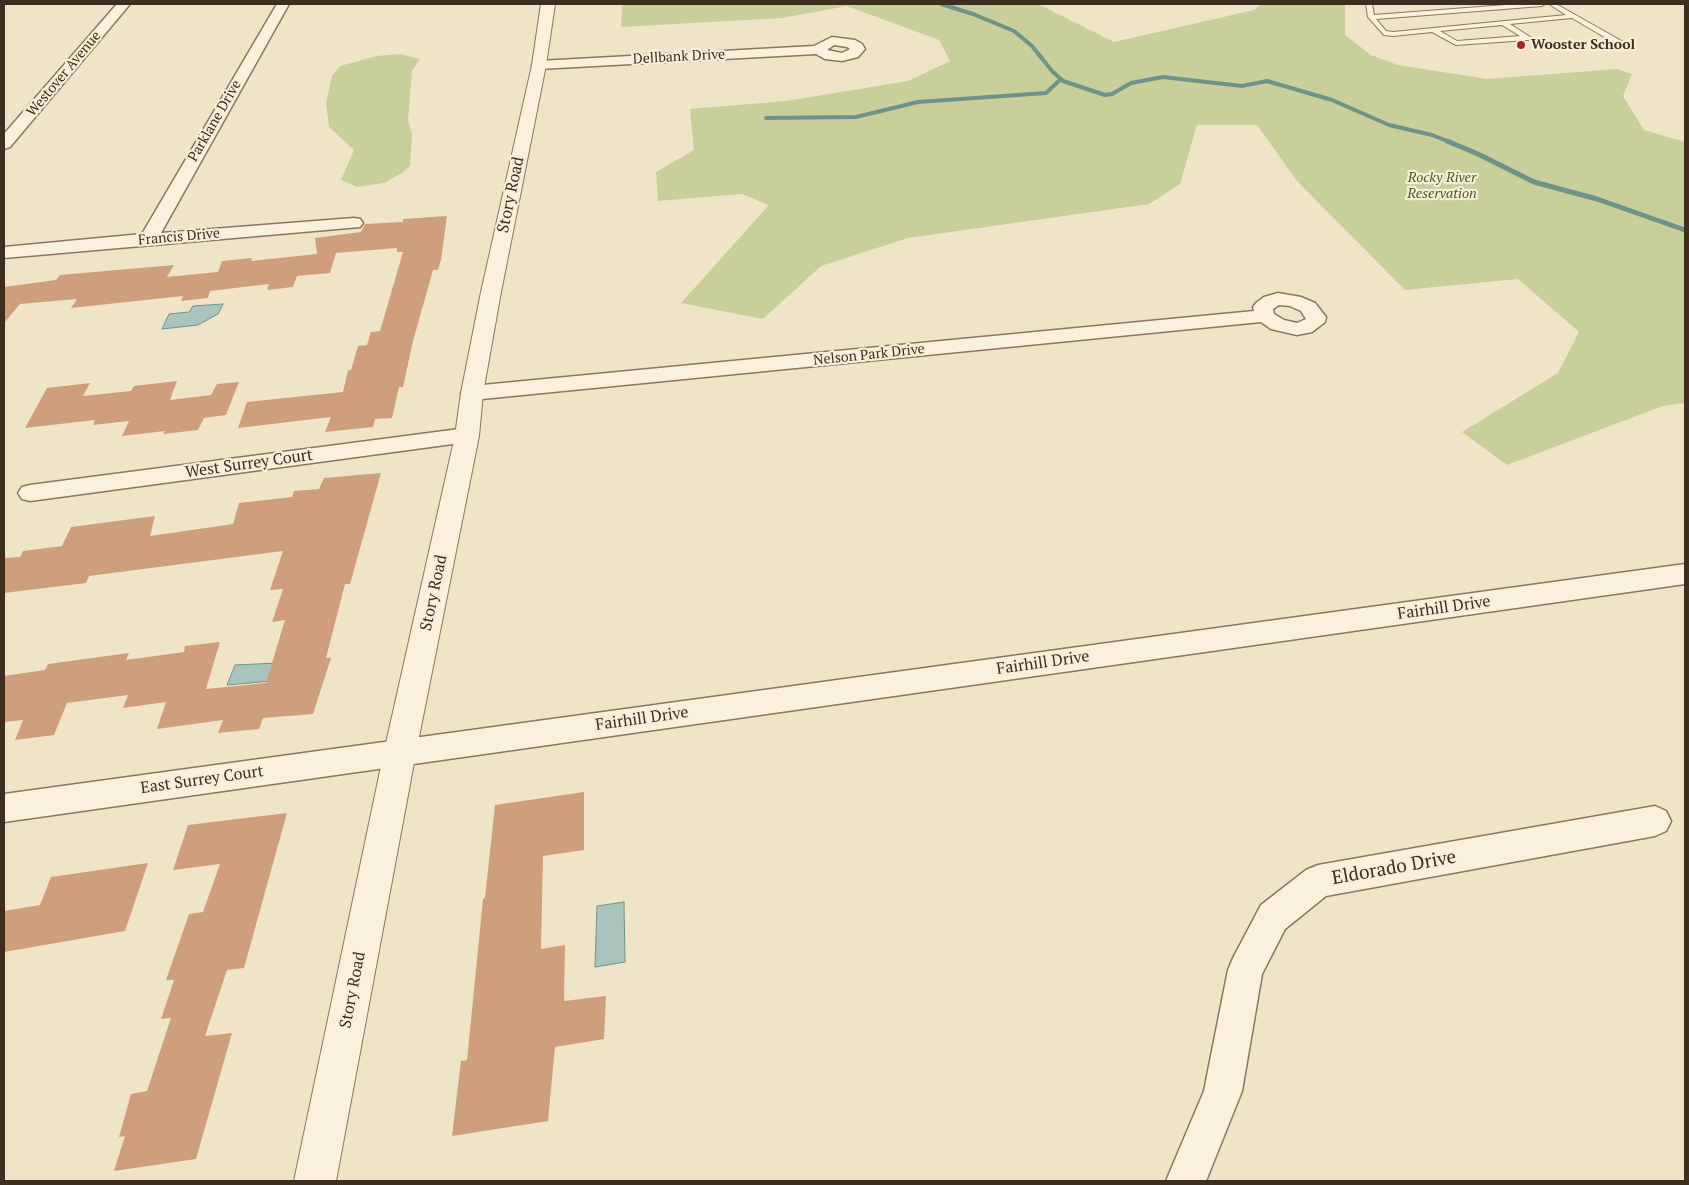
<!DOCTYPE html>
<html>
<head>
<meta charset="utf-8">
<style>
	body { margin:0 }
	#map { position:relative; width:1689px; height:1185px; overflow:hidden; background:#f0e4c8; font-family:"PT Serif",serif }
	canvas { display:block }
	.frame { position:absolute; inset:0; border:5px solid #3d2e20; pointer-events:none }
</style>
</head>
<body>
<div id="map">
<canvas width="1689" height="1185"></canvas>
<div class="frame"></div>
</div>
<script>
const context = document.querySelector('canvas').getContext('2d');
context.lineJoin = 'round';
function fillPath(path, color) {
  context.fillStyle = color;
  context.fill(path, 'evenodd');
}
function poly(rows) {
  const path = new Path2D();
  for (const r of rows) {
    path.moveTo(r[0], r[1]);
    for (let i = 2; i < r.length; i += 2) path.lineTo(r[i], r[i + 1]);
  }
  return path;
}
function stroke(path, color, width, dash) {
  context.strokeStyle = color;
  context.lineWidth = width;
  context.lineCap = dash ? 'butt' : 'round';
  context.setLineDash(dash || []);
  context.stroke(path);
}
function write(font, color, halo, rows, align = 'center') {
  context.font = font + ' "PT Serif",serif';
  context.lineWidth = 4.5;
  context.setLineDash([]);
  context.textBaseline = 'middle';
  context.strokeStyle = halo;
  context.fillStyle = color;
  for (const [text, x, y, turn = 0] of rows) {
    context.save();
    context.translate(x, y);
    context.rotate((+turn || 0) * Math.PI / 180);
    context.textAlign = isNaN(turn) ? turn : align;
    if (halo) context.strokeText(text, 0, 0);
    context.fillText(text, 0, 0);
    context.restore();
  }
}
fillPath(poly([
	[622,4,1038,4,1114,42,1254,10,1261,4,1345,4,1345,35,1371,55,1398,65,1488,79,1617,69,1632,74,1623,96,1644,130,1685,142,1685,403,1663,406,1507,465,1462,432,1558,373,1579,332,1518,279,1405,290,1297,181,1257,125,1197,125,1180,184,1149,204,908,238,821,266,763,319,681,303,769,205,742,194,658,201,656,172,694,150,690,109,786,101,908,81,950,61,939,40,847,6,782,18,621,27],
	[400,54,420,59,412,71,408,120,412,135,410,166,402,173,384,183,357,187,341,180,354,150,329,127,326,103,332,76,340,66,377,56]
]), '#c9cf9b');
const water = poly([
	[223,304,218,314,198,325,162,329,169,314,189,312,193,306,223,304],
	[278,663,272,681,227,685,235,665,278,663],
	[624,902,625,962,595,967,597,906,624,902]
]);
fillPath(water, '#a9c4bc');
stroke(water, '#6f938a', 1);
stroke(poly([
	[941,4,973,14,1014,31,1032,46,1052,71,1063,81,1105,95,1112,94,1131,83,1163,77,1242,86,1267,81,1332,100,1389,125,1432,135,1450,142],
	[766,118,856,117,918,102,1046,93,1061,79]
]), '#6f938a', 4);
stroke(poly([
	[1447,141,1478,154,1534,182,1597,199,1685,230]
]), '#6f938a', 5);
fillPath(poly([
	[447,216,441,260,438,270,433,270,413,341,403,387,399,387,392,418,375,419,373,427,325,432,331,417,238,428,247,402,343,392,348,370,351,370,358,346,367,345,371,332,380,331,403,252,397,252,397,248,336,253,330,273,297,276,293,287,267,290,269,284,210,291,208,298,181,301,183,296,71,308,77,299,20,304,4,323,4,287,56,280,60,275,174,265,167,277,218,272,222,261,252,258,251,261,326,253,317,254,315,238,361,232,365,224,403,222,403,219],
	[177,381,170,400,211,395,217,384,239,382,226,415,204,418,198,430,163,434,165,431,122,436,129,421,93,425,95,420,25,428,47,388,90,383,83,396,131,391,134,386],
	[381,473,350,584,345,584,326,658,331,658,313,714,263,718,259,729,218,733,223,720,157,729,166,702,123,708,128,695,67,703,54,735,15,740,23,720,4,722,4,676,45,670,48,664,129,653,126,660,184,652,185,646,220,642,206,689,266,683,285,620,272,622,283,589,270,590,283,551,89,576,86,583,4,593,4,558,20,557,23,551,62,546,71,527,155,516,150,536,233,524,239,503,292,497,294,491,319,489,324,478],
	[584,792,584,850,543,856,541,949,565,945,564,1001,606,996,604,1039,555,1047,548,1121,452,1136,461,1061,467,1060,483,899,485,898,495,805],
	[287,813,244,968,227,970,205,1036,232,1033,196,1159,114,1171,125,1136,119,1137,131,1094,147,1091,171,1018,161,1019,174,980,166,980,189,914,203,912,220,864,173,870,188,825],
	[148,863,125,931,4,952,4,911,40,905,51,877]
]), '#cf9f7d');
const service = poly([
	[1366,4,1372,4,1374,15,1519,4,1545,4,1542,6,1376,19,1386,31,1393,32,1566,15,1549,4,1556,4,1625,43,1618,45,1572,18,1510,24,1530,37,1530,39,1528,40,1456,45,1432,32,1393,36,1384,35,1368,17,1366,4],
	[1502,25,1520,36,1457,41,1440,31,1502,25]
]);
const minor = poly([
	[117,4,130,4,10,147,4,149,4,134,117,4],
	[277,4,289,4,161,233,354,218,360,219,363,223,360,227,4,258,4,247,142,234,277,4],
	[832,37,855,40,862,44,865,49,858,57,842,61,825,59,816,54,539,69,534,68,532,65,534,62,539,61,814,46,832,37],
	[834,45,847,47,850,49,842,53,827,50,834,45],
	[1278,293,1301,297,1315,303,1326,317,1325,322,1312,332,1297,335,1271,329,1261,322,472,400,464,398,461,393,464,388,472,386,1254,311,1253,307,1256,303,1264,297,1278,293],
	[1279,305,1290,306,1301,311,1306,319,1297,323,1284,320,1274,314,1273,309,1279,305],
	[467,428,475,431,478,436,475,441,30,501,22,499,18,493,22,487,30,485,467,428],
	[1685,564,1685,584,4,822,4,794,1685,564],
	[1655,806,1666,811,1671,821,1666,831,1655,836,1326,896,1285,929,1262,974,1242,1091,1206,1181,1166,1181,1204,1091,1228,970,1233,958,1261,905,1306,870,1318,865,1655,806]
]);
const tertiary = poly([
	[541,4,555,4,546,65,501,292,483,393,479,436,416,752,336,1181,294,1181,384,752,455,436,461,393,481,292,532,65,541,4]
]);
stroke(service, '#8d765c', 2);
stroke(minor, '#8d765c', 3);
stroke(tertiary, '#8d765c', 2);
fillPath(service, '#faf1dc');
fillPath(minor, '#faf1dc');
fillPath(tertiary, '#faf1dc');
for (const [x, y, r, color] of [
	[1521,45,5,"#9e2a2b"]
]) {
  const dot = new Path2D();
  dot.arc(x, y, r, 0, 2 * Math.PI);
  context.fillStyle = color;
  context.fill(dot);
  stroke(dot, '#f7eed8', 2);
}
write('bold 14px', '#3d2e20', '#f7eed8', [
	["Wooster School",1531,45]
], 'left');
write('14px', '#3d2e20', '#f7eed8', [
	["Dellbank Drive",679,57,-3],
	["Westover Avenue",64,74,-50],
	["Parklane Drive",215,121,-60],
	["Francis Drive",179,237,-5],
	["Nelson Park Drive",869,355,-6]
]);
write('italic 14px', '#4d5a26', '#f7eed8', [
	["Rocky River",1442,178],
	["Reservation",1442,194]
]);
write('16px', '#3d2e20', '#f7eed8', [
	["Story Road",511,195,-78],
	["West Surrey Court",249,464,-8],
	["Story Road",434,593,-78],
	["Fairhill Drive",1444,608,-8],
	["Fairhill Drive",1043,663,-8],
	["Fairhill Drive",642,719,-8],
	["East Surrey Court",202,780,-8],
	["Story Road",353,990,-79]
]);
write('19px', '#3d2e20', '#f7eed8', [
	["Eldorado Drive",1394,868,-10]
]);
</script>
</body>
</html>
